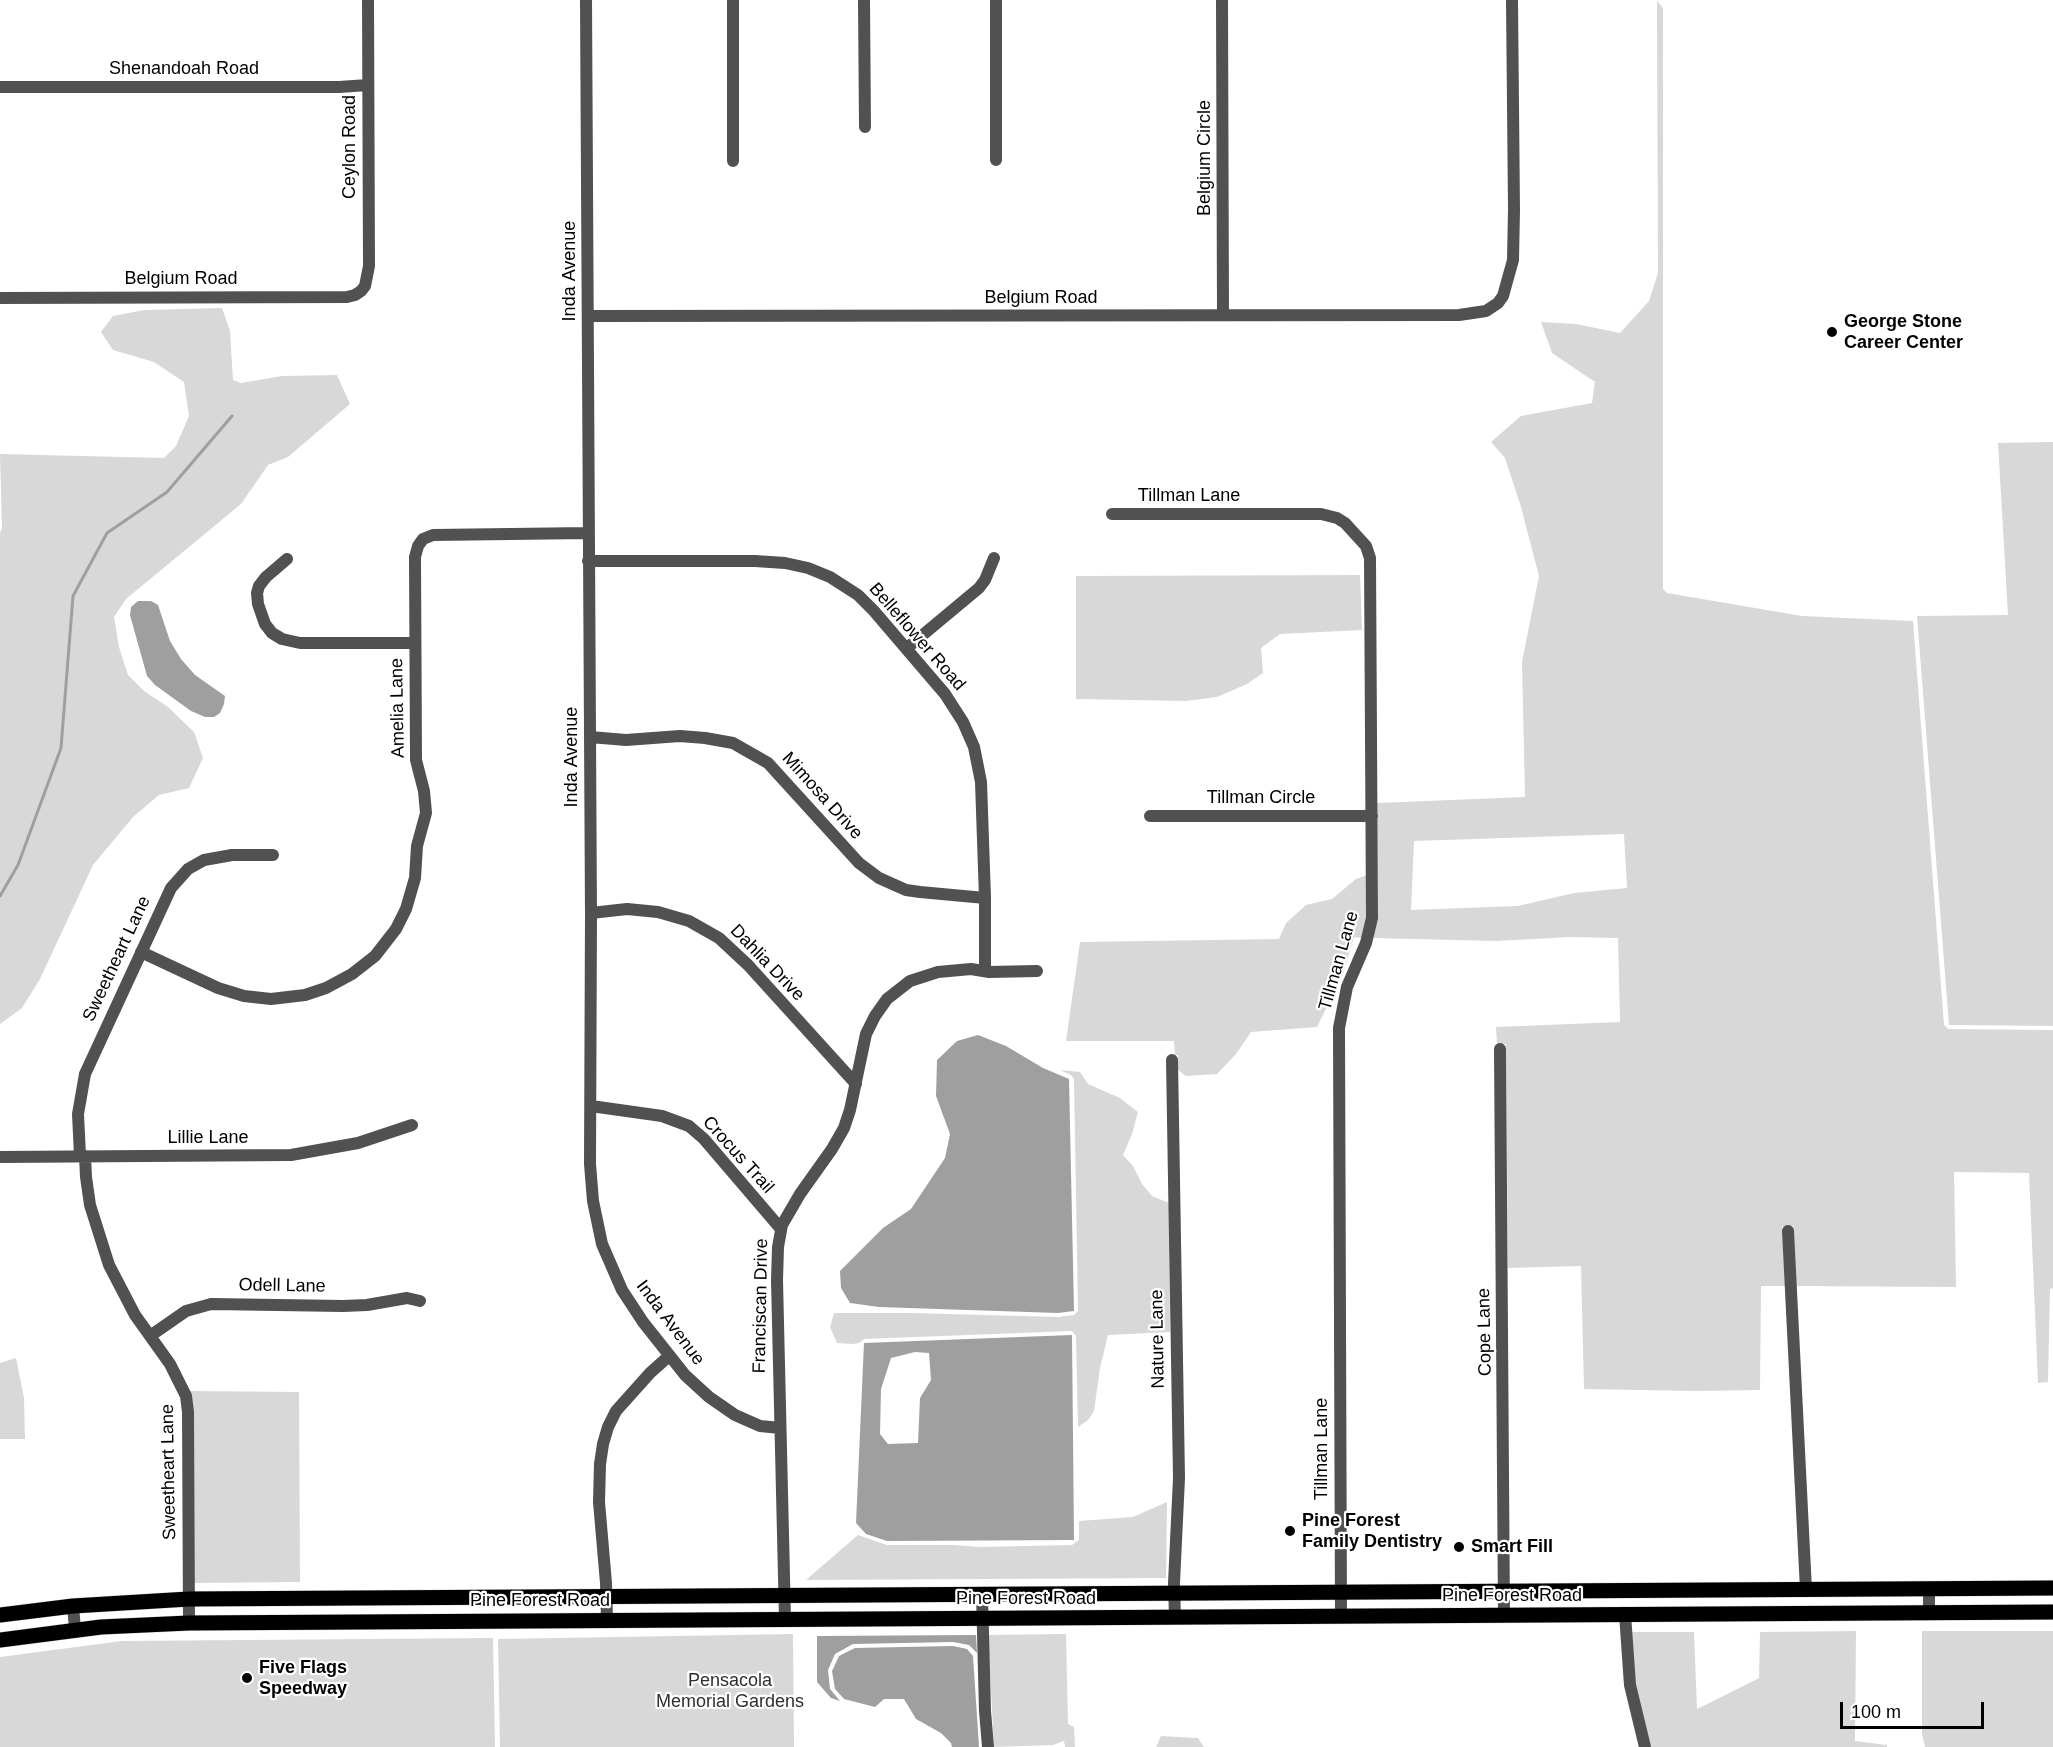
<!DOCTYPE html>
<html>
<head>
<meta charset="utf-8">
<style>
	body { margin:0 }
	#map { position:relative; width:2053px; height:1747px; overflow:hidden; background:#fff; font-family:Arial,sans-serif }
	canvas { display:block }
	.scale { position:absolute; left:1840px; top:1702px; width:144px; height:27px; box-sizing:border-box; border:3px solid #000; border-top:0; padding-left:8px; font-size:18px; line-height:21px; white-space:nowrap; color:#000; -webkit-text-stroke:4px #fff; paint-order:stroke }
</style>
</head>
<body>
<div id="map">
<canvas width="2053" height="1747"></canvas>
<div class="scale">100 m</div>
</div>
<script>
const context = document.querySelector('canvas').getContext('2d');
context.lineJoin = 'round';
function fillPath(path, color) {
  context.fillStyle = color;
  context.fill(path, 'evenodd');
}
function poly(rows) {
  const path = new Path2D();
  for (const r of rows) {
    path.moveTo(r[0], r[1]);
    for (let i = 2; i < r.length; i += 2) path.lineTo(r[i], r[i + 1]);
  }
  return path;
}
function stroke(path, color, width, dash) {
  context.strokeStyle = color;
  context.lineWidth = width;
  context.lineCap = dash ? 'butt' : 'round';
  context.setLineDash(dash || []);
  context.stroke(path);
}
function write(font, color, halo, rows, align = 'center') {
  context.font = font + ' Arial,sans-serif';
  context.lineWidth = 4.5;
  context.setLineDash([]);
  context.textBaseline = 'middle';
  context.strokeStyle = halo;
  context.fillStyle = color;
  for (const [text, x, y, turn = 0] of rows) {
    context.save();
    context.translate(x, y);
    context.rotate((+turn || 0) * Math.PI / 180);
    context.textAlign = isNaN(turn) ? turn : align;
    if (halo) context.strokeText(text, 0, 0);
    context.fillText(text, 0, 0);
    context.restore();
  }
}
fillPath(poly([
	[1657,1,1663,8,1663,589,1667,593,1802,616,1913,621,1944,1025,1948,1029,2053,1030,2053,1288,2050,1289,2048,1382,2038,1383,2029,1173,1954,1172,1956,1287,1796,1286,1793,1226,1782,1227,1785,1286,1761,1286,1760,1390,1695,1391,1584,1389,1581,1266,1508,1268,1506,1044,1497,1044,1496,1027,1620,1022,1618,938,1571,937,1495,941,1373,938,1378,910,1377,803,1525,797,1522,662,1539,576,1521,507,1505,458,1491,442,1521,416,1592,403,1595,382,1552,353,1541,322,1576,324,1620,333,1649,301,1658,273],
	[1624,834,1627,888,1574,893,1518,906,1411,910,1414,841],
	[222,308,230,331,233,380,241,383,282,376,337,375,350,404,288,457,268,465,241,504,126,599,114,617,119,647,128,675,144,691,168,707,194,732,203,758,189,788,159,795,133,817,93,865,40,979,22,1008,0,1024,0,533,2,528,0,454,164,458,176,446,189,416,184,382,154,362,113,350,101,332,113,316,144,310],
	[2053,442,2053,1026,1949,1025,1917,616,2008,615,1998,443],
	[1360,575,1362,630,1280,634,1261,648,1263,673,1247,684,1217,697,1186,701,1076,699,1076,576],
	[1367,875,1366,918,1362,938,1354,937,1343,974,1317,1027,1251,1032,1236,1054,1217,1074,1186,1076,1178,1070,1178,1055,1175,1055,1174,1041,1066,1041,1080,942,1279,939,1286,923,1306,905,1332,899,1356,879],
	[1060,1070,1080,1072,1088,1084,1120,1098,1138,1112,1132,1134,1123,1155,1133,1166,1142,1184,1152,1196,1169,1203,1170,1332,1108,1335,1100,1368,1094,1411,1088,1420,1078,1427,1076,1336,1072,1331,864,1339,859,1343,853,1344,837,1343,830,1327,834,1313,911,1313,1058,1317,1074,1315,1078,1311,1074,1079,1071,1075],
	[16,1358,24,1398,25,1439,0,1439,0,1363],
	[190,1391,299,1392,300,1582,194,1583],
	[1167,1502,1166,1578,806,1580,858,1535,887,1545,953,1545,981,1547,1072,1545,1079,1540,1079,1521,1133,1517],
	[1856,1631,1855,1741,1887,1745,1887,1747,1651,1747,1635,1684,1632,1632,1694,1632,1697,1709,1759,1678,1760,1632],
	[1922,1631,2053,1631,2053,1747,1925,1747,1922,1734],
	[793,1634,794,1747,500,1747,498,1639],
	[1066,1634,1068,1724,1074,1727,1075,1747,1065,1747,1064,1741,1053,1745,994,1747,988,1635],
	[493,1638,495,1747,0,1747,0,1657,122,1641],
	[1161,1736,1198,1738,1204,1747,1156,1747]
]), '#d8d8d8');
fillPath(poly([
	[138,601,151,601,158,605,170,641,181,659,195,675,225,696,224,704,220,713,214,717,205,717,191,711,155,685,147,676,130,615,131,607],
	[978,1035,1006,1046,1043,1068,1069,1079,1074,1311,1058,1313,879,1307,850,1303,841,1288,840,1271,883,1228,911,1209,945,1158,950,1134,936,1096,937,1060,957,1041],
	[1072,1335,1074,1540,887,1541,866,1534,856,1523,864,1343],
	[915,1352,929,1353,931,1380,920,1398,918,1443,888,1444,880,1434,881,1389,891,1358],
	[976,1635,977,1653,969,1645,953,1642,853,1644,835,1654,828,1670,830,1689,840,1701,831,1698,817,1682,817,1636],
	[953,1646,967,1649,973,1656,979,1747,952,1747,951,1743,941,1733,916,1719,904,1699,884,1699,875,1707,844,1699,835,1689,832,1671,839,1656,855,1648]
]), '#9f9f9f');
stroke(poly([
	[0,896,18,865,61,748,73,596,107,533,167,492,232,416]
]), '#9f9f9f', 3);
const major = poly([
	[0,1615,73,1606,189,1599,2053,1588],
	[0,1640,101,1627,189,1623,2053,1612]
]);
stroke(major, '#dbdbdb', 16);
stroke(poly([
	[586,0,591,913,590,1164,593,1201,602,1244,622,1290,643,1322,685,1375,709,1397,735,1415,760,1426,780,1428],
	[864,0,865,127],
	[996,0,996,160],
	[1222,0,1223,315],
	[0,87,339,87,368,85],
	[733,161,733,0],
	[0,298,347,297,355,295,361,291,365,286,369,266,368,0],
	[588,316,1459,315,1486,311,1498,303,1503,296,1513,260,1514,210,1512,0],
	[1112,514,1321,514,1337,518,1345,523,1366,546,1370,558,1372,918,1366,943,1347,987,1339,1028,1341,1616],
	[287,559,266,577,259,586,257,593,258,604,265,624,272,633,282,639,300,643,415,643],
	[588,561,755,561,785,563,808,568,830,577,858,595,874,611,945,694,963,722,974,747,981,782,985,898,985,971],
	[907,648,979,588,985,580,994,558],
	[590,737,626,740,680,736,705,738,733,743,768,763,859,863,879,878,906,890,920,892,985,898],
	[1150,816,1372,816],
	[591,913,627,909,658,912,689,921,719,938,748,965,856,1084],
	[141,952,218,988,244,996,271,999,305,995,326,988,352,974,375,956,396,929,406,909,415,878,417,846,426,813,424,791,416,760,415,557,418,546,423,539,433,535,588,533],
	[1500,1049,1504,1615],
	[1172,1060,1179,1478,1174,1583,1175,1618],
	[591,1106,662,1116,689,1126,704,1139,781,1229],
	[80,1156,78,1114,85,1074,171,888,188,869,204,860,232,855,273,855],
	[85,1156,86,1177,90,1205,109,1265,135,1315,170,1364,186,1396,188,1412,189,1623],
	[0,1157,291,1155,358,1143,412,1125],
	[1788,1231,1806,1590],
	[150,1336,186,1311,211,1304,343,1306,367,1305,407,1298,420,1301],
	[1929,1589,1929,1613],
	[982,1594,985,1711,988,1747],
	[73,1606,75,1629],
	[1625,1614,1630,1685,1645,1747],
	[785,1619,777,1280,778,1247,782,1225,800,1194,832,1149,844,1128,850,1110,866,1034,875,1016,887,999,910,981,938,972,971,969,989,972,1037,971],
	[607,1620,606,1583,599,1502,600,1464,603,1444,608,1427,616,1411,650,1373,669,1356]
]), '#515151', 12);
stroke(major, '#000', 15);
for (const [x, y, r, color] of [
	[1832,332,6,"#000"],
	[1290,1531,6,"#000"],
	[1459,1547,6,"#000"],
	[247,1678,6,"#000"]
]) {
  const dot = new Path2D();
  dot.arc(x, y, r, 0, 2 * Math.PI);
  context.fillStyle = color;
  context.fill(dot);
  stroke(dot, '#fff', 2);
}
write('18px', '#000', '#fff', [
	["Shenandoah Road",184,69],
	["Ceylon Road",350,147,-90],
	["Belgium Circle",1205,158,-90],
	["Inda Avenue",570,271,-90],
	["Belgium Road",181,279],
	["Belgium Road",1041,298],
	["Tillman Lane",1189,496],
	["Belleflower Road",917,637,49],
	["Amelia Lane",398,708,-91],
	["Inda Avenue",572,757,-90],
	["Mimosa Drive",822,796,48],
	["Tillman Circle",1261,798],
	["Sweetheart Lane",117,959,-65],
	["Tillman Lane",1339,961,-74],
	["Dahlia Drive",767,963,46],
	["Lillie Lane",208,1138],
	["Crocus Trail",738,1155,48],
	["Odell Lane",282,1286,1],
	["Franciscan Drive",761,1306,-89],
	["Inda Avenue",670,1323,53],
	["Cope Lane",1485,1332,-91],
	["Nature Lane",1158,1339,-91],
	["Tillman Lane",1322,1449,-90],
	["Sweetheart Lane",169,1472,-91],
	["Pine Forest Road",1512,1596],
	["Pine Forest Road",1026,1599],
	["Pine Forest Road",540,1601]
]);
write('bold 18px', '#000', '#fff', [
	["George Stone",1844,322],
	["Career Center",1844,343],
	["Pine Forest",1302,1521],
	["Family Dentistry",1302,1542],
	["Smart Fill",1471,1547],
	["Five Flags",259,1668],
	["Speedway",259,1689]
], 'left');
write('18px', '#2f2f2f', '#fff', [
	["Pensacola",730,1681],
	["Memorial Gardens",730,1702]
]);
</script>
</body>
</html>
